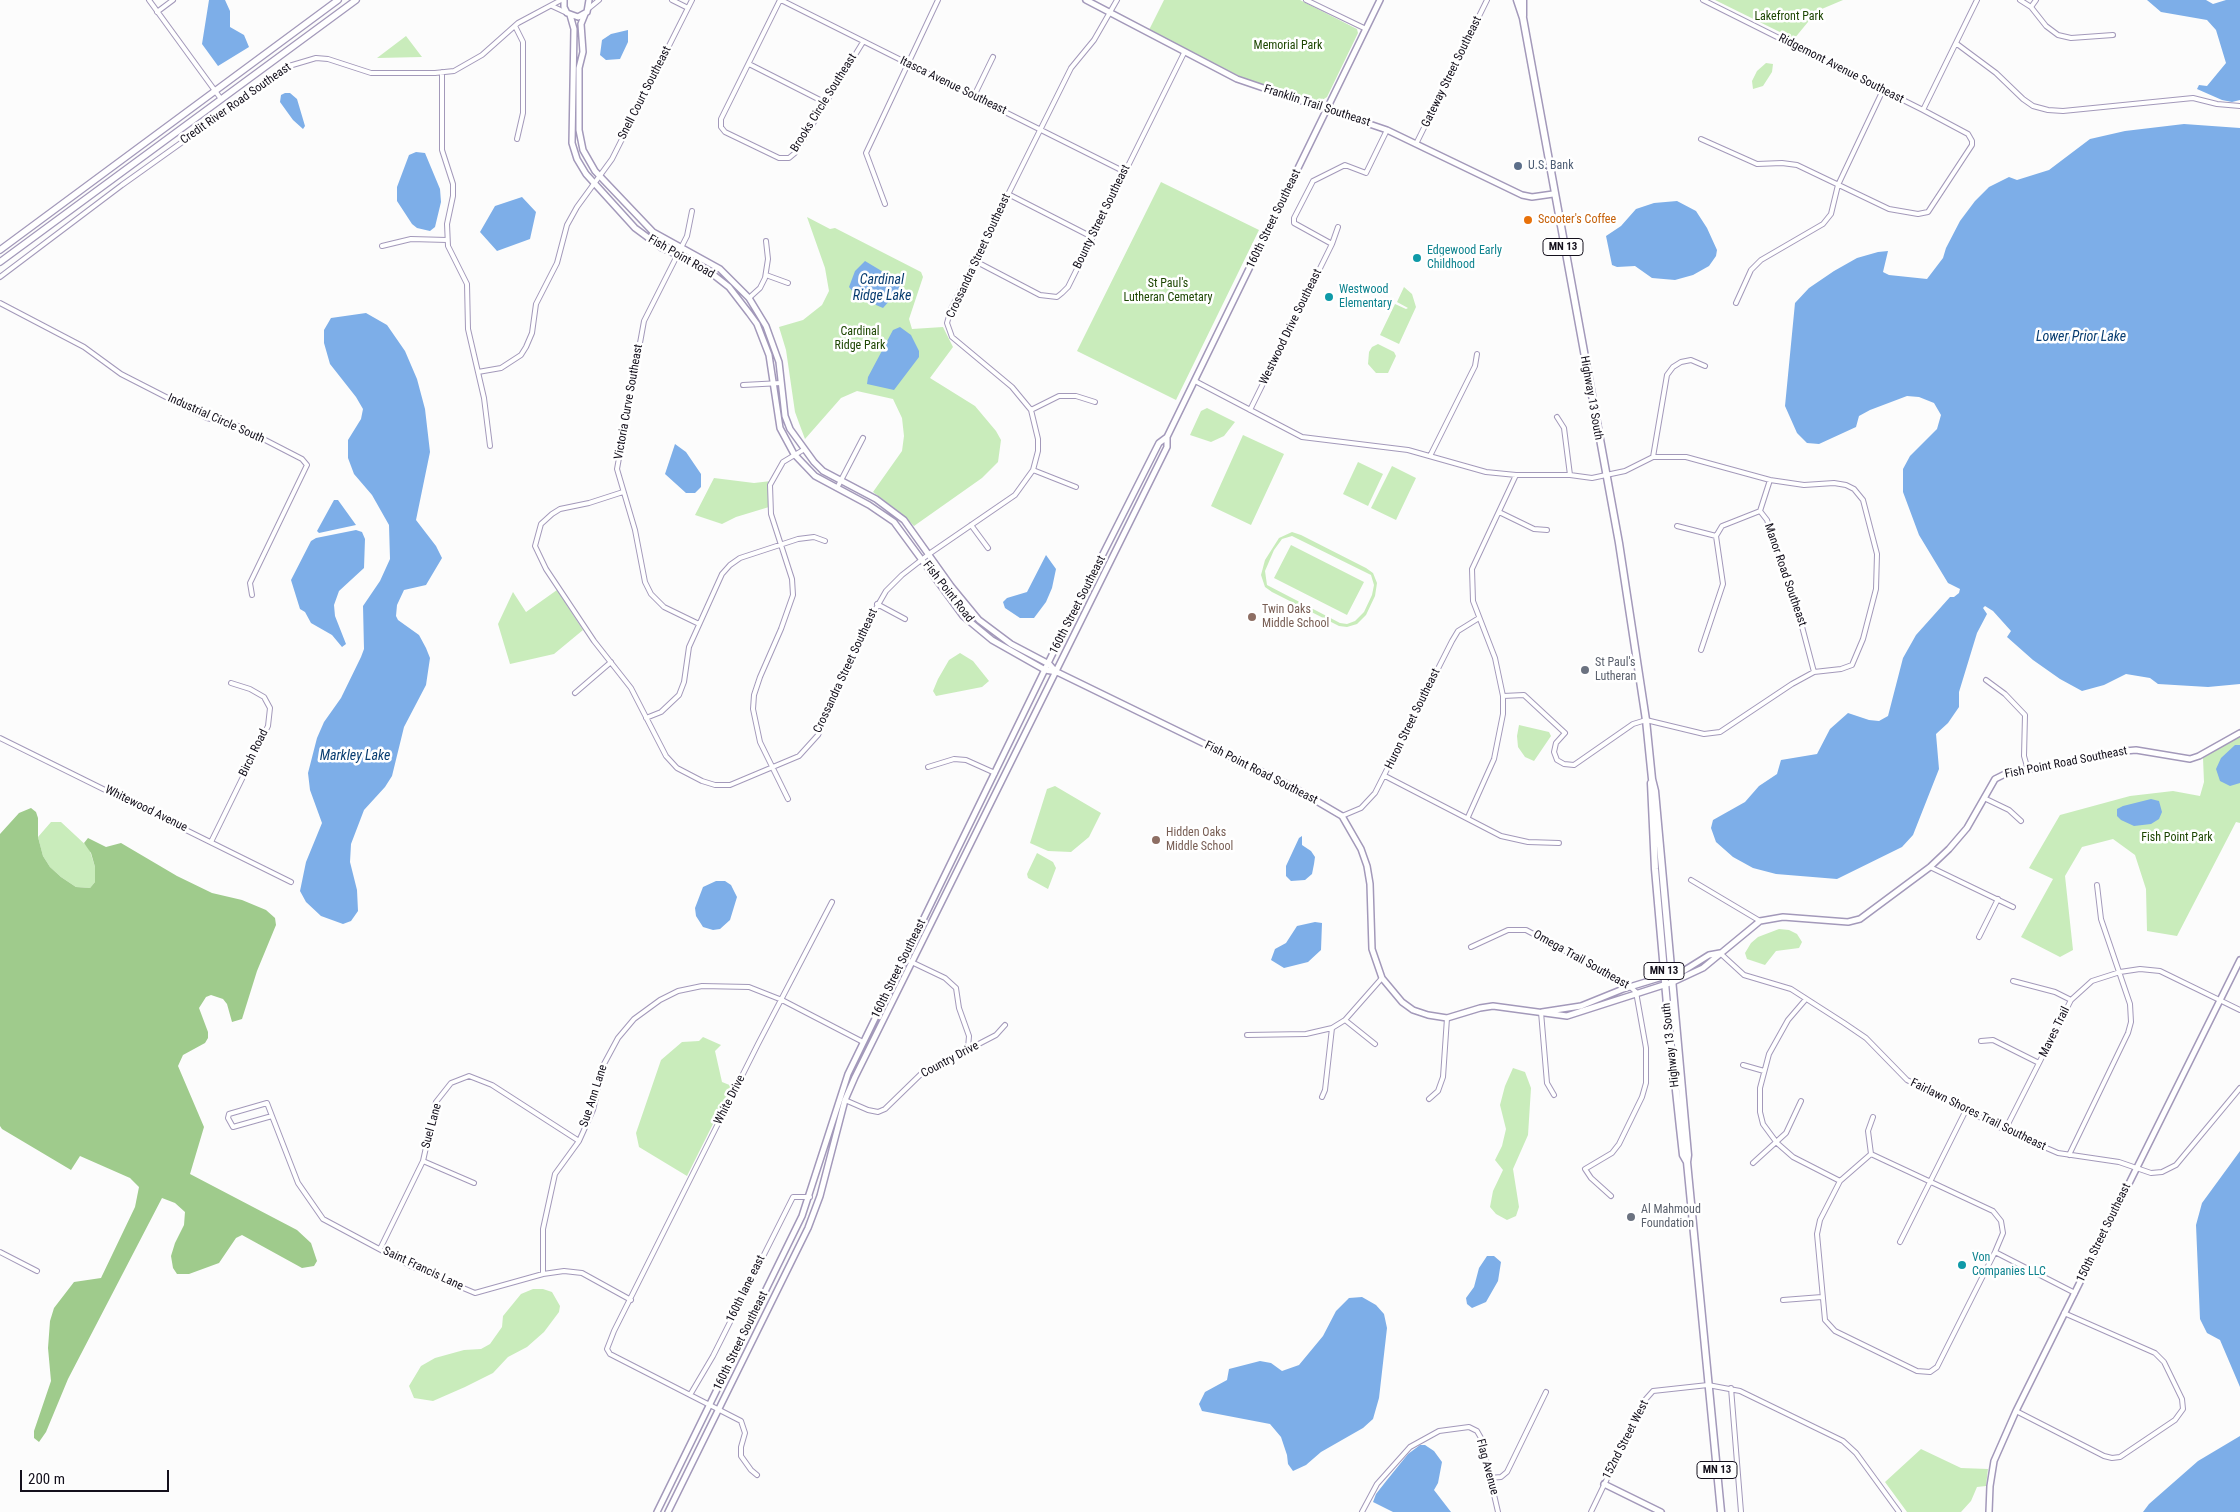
<!DOCTYPE html>
<html>
<head>
<meta charset="utf-8">
<style>
	body { margin:0 }
	#map { position:relative; width:2240px; height:1512px; overflow:hidden; background:#fcfcfc; font-family:"Roboto Condensed",sans-serif }
	canvas { display:block }
	.scale { position:absolute; left:20px; top:1470px; width:149px; height:22px; box-sizing:border-box; border:2px solid #14101c; border-top:0; padding-left:6px; font-size:15px; line-height:18px; white-space:nowrap; color:#14101c; -webkit-text-stroke:4px #fff; paint-order:stroke }
</style>
</head>
<body>
<div id="map">
<canvas width="2240" height="1512"></canvas>
<div class="scale">200 m</div>
</div>
<script>
const context = document.querySelector('canvas').getContext('2d');
context.lineJoin = 'round';
function fillPath(path, color) {
  context.fillStyle = color;
  context.fill(path, 'evenodd');
}
function poly(rows) {
  const path = new Path2D();
  for (const r of rows) {
    path.moveTo(r[0], r[1]);
    for (let i = 2; i < r.length; i += 2) path.lineTo(r[i], r[i + 1]);
  }
  return path;
}
function stroke(path, color, width, dash) {
  context.strokeStyle = color;
  context.lineWidth = width;
  context.lineCap = dash ? 'butt' : 'round';
  context.setLineDash(dash || []);
  context.stroke(path);
}
function write(font, color, halo, rows, align = 'center') {
  context.font = font + ' "Roboto Condensed",sans-serif';
  context.lineWidth = 5;
  context.setLineDash([]);
  context.textBaseline = 'middle';
  context.strokeStyle = halo;
  context.fillStyle = color;
  for (const [text, x, y, turn = 0] of rows) {
    context.save();
    context.translate(x, y);
    context.rotate((+turn || 0) * Math.PI / 180);
    context.textAlign = isNaN(turn) ? turn : align;
    if (halo) context.strokeText(text, 0, 0);
    context.fillText(text, 0, 0);
    context.restore();
  }
}
fillPath(poly([
	[1164,0,1300,0,1357,29,1358,33,1327,97,1319,102,1253,83,1149,30],
	[1715,0,1843,0,1817,11,1794,39],
	[406,36,422,57,377,58],
	[1766,63,1773,64,1772,72,1763,86,1753,89,1752,81,1757,71],
	[1161,182,1259,230,1176,400,1077,351],
	[807,217,830,229,835,228,921,272,923,277,909,319,912,329,943,327,953,347,930,378,975,406,996,431,1001,440,998,462,982,478,914,526,902,514,873,492,902,451,904,436,902,418,893,399,857,391,841,398,805,439,799,423,795,412,786,350,779,327,803,320,822,305,829,291,825,268],
	[1404,287,1412,294,1416,307,1399,344,1380,335,1395,304,1406,309,1408,308,1397,302],
	[1378,344,1394,352,1396,356,1388,373,1376,373,1368,364,1369,352,1372,347],
	[1207,408,1235,422,1224,436,1211,442,1190,435,1201,411],
	[1243,435,1284,454,1251,525,1211,506],
	[1358,462,1383,474,1368,506,1343,494],
	[1392,466,1416,478,1396,520,1371,508],
	[714,478,754,483,771,481,768,485,769,507,736,517,722,524,695,515],
	[1292,532,1301,535,1366,568,1373,573,1377,583,1375,596,1366,615,1357,624,1347,627,1339,626,1272,592,1265,587,1261,575,1265,560,1279,538],
	[1292,536,1371,575,1374,585,1372,595,1364,612,1355,621,1347,624,1340,623,1267,585,1265,571,1274,550,1282,539],
	[1291,545,1364,582,1347,615,1274,578],
	[557,590,583,630,554,654,510,664,498,624,513,592,526,612],
	[960,653,973,661,989,681,982,687,936,696,933,691,938,679,949,660],
	[1519,725,1549,732,1551,736,1534,761,1525,757,1518,747,1517,736],
	[2240,736,2240,823,2236,822,2177,936,2147,931,2146,889,2135,855,2113,839,2082,847,2065,876,2073,950,2060,957,2021,937,2053,879,2029,868,2060,815,2130,796,2173,791,2200,796,2204,782,2203,758],
	[1055,786,1101,813,1089,837,1071,852,1048,851,1030,843,1047,789],
	[51,822,61,822,89,848,95,867,95,882,90,888,76,887,61,877,50,867,43,856,38,837],
	[1037,853,1053,862,1056,868,1048,889,1028,878,1027,874],
	[1779,929,1789,930,1797,934,1802,942,1799,948,1776,951,1765,965,1747,959,1745,953,1751,943,1758,937],
	[703,1037,721,1045,715,1051,722,1082,732,1086,687,1176,639,1147,636,1133,661,1060,682,1042,699,1041],
	[1513,1068,1525,1072,1531,1088,1528,1135,1513,1169,1519,1207,1516,1216,1507,1220,1496,1214,1490,1207,1493,1191,1503,1170,1495,1160,1502,1146,1506,1129,1500,1105,1505,1086],
	[533,1289,543,1289,552,1292,560,1306,559,1312,544,1332,527,1347,508,1357,493,1373,465,1387,433,1401,414,1398,409,1386,421,1366,435,1358,464,1350,481,1349,490,1344,502,1327,503,1316,521,1294],
	[1921,1449,1961,1468,1988,1469,1986,1486,1977,1487,1971,1501,1961,1512,1907,1512,1885,1482]
]), '#c9ecbb');
fillPath(poly([
	[31,808,36,812,38,818,38,837,43,856,50,867,61,877,76,887,90,888,95,882,95,867,91,853,84,843,88,838,106,847,121,843,177,876,212,893,242,900,266,910,275,918,276,925,257,971,242,1019,232,1022,227,1004,223,999,211,995,206,997,199,1008,208,1032,208,1038,205,1043,183,1055,178,1066,204,1127,190,1174,297,1230,311,1243,317,1261,314,1266,302,1268,242,1235,236,1238,219,1263,189,1274,177,1274,173,1268,171,1256,175,1243,184,1225,185,1212,175,1203,162,1198,68,1379,46,1432,39,1442,34,1438,34,1431,51,1381,48,1348,50,1321,54,1308,74,1282,101,1278,135,1207,139,1187,130,1178,80,1156,71,1170,2,1129,0,1126,0,834,19,813]
]), '#9fcb8c');
fillPath(poly([
	[209,0,225,0,230,11,230,27,244,35,249,47,218,66,202,44],
	[2147,0,2206,0,2213,4,2226,0,2240,0,2240,100,2232,102,2222,100,2197,89,2199,85,2207,86,2226,63,2216,30,2207,20,2161,12],
	[628,30,628,42,620,59,606,60,600,55,602,40,611,34],
	[285,93,290,93,297,99,305,126,303,129,293,120,280,102,281,95],
	[2184,124,2240,128,2240,684,2208,687,2158,684,2150,678,2126,674,2104,685,2082,691,2060,679,2033,660,2007,637,2011,631,1993,611,1985,606,1983,608,1987,614,1977,633,1959,692,1959,707,1948,723,1936,734,1939,769,1913,835,1902,847,1837,879,1776,874,1753,868,1733,857,1716,842,1711,828,1713,820,1745,802,1759,786,1777,774,1781,760,1817,754,1830,729,1848,713,1869,720,1879,721,1888,716,1903,658,1916,635,1950,597,1954,597,1959,593,1960,589,1948,583,1919,535,1903,492,1903,469,1910,456,1937,429,1941,415,1934,403,1919,397,1907,396,1870,410,1859,416,1856,427,1819,444,1807,443,1797,433,1785,406,1795,303,1809,288,1834,271,1857,258,1878,252,1888,251,1883,272,1889,275,1927,279,1943,258,1946,248,1960,221,1975,201,1989,187,2009,177,2017,180,2049,170,2090,139,2125,131],
	[416,152,425,153,440,189,441,202,435,227,430,231,417,228,412,224,397,201,397,187,409,155],
	[522,197,536,212,530,239,497,251,480,232,495,206],
	[1677,201,1696,211,1707,228,1717,250,1716,256,1709,266,1693,275,1675,280,1652,278,1635,266,1617,267,1612,265,1606,236,1621,226,1636,209,1654,203],
	[865,261,900,282,899,290,883,308,876,305,868,295,862,292,854,293,849,287,855,271],
	[366,313,387,325,405,351,417,379,425,409,430,452,416,520,436,546,442,558,426,585,404,590,397,605,396,616,398,620,419,635,426,648,430,658,426,685,404,727,392,776,385,787,364,810,351,844,350,862,357,890,358,911,351,921,343,924,321,916,306,902,300,891,306,862,322,823,310,790,308,773,317,738,324,722,341,698,361,657,364,649,363,606,380,581,390,559,389,525,372,495,354,474,348,458,348,440,361,419,363,409,356,397,330,364,324,343,324,330,331,318],
	[900,327,911,335,919,351,919,357,894,390,867,384,868,377,893,330],
	[675,444,686,452,701,474,701,487,695,493,686,493,665,474],
	[334,500,338,500,356,525,319,533,317,531],
	[356,530,362,532,365,539,364,568,339,591,334,605,335,616,346,644,342,647,332,635,311,623,305,612,300,609,291,580,311,541,316,538],
	[1046,555,1056,569,1052,588,1046,602,1034,618,1020,618,1005,608,1003,602,1007,598,1027,592],
	[2235,745,2240,745,2240,783,2230,786,2220,781,2216,769,2221,758],
	[2151,799,2159,801,2162,812,2159,819,2151,824,2134,826,2121,820,2117,816,2117,809,2123,806],
	[1302,836,1302,845,1311,851,1315,857,1314,864,1312,874,1305,880,1291,881,1286,876,1286,866,1299,838],
	[716,881,725,881,731,885,737,897,730,920,720,929,713,930,703,927,696,916,695,908,703,887],
	[1315,922,1322,923,1321,950,1308,962,1284,968,1271,960,1275,949,1286,943,1297,926],
	[2240,1151,2240,1387,2220,1340,2207,1333,2200,1319,2196,1225,2202,1203],
	[1487,1256,1494,1256,1501,1262,1498,1281,1486,1302,1472,1308,1467,1304,1466,1298,1474,1287,1479,1268],
	[1362,1297,1376,1305,1384,1314,1387,1328,1379,1398,1373,1419,1363,1428,1321,1452,1306,1465,1293,1471,1288,1464,1287,1455,1281,1437,1270,1424,1202,1411,1199,1404,1205,1392,1227,1380,1229,1369,1260,1361,1271,1363,1282,1371,1299,1365,1323,1336,1336,1311,1349,1298],
	[2240,1436,2240,1512,2143,1512,2149,1504,2198,1461],
	[1420,1445,1425,1445,1434,1451,1442,1462,1438,1483,1434,1490,1451,1512,1393,1512,1373,1502,1376,1494,1387,1480,1408,1454]
]), '#7daee8');
const minor = poly([
	[149,0,221,99],
	[672,0,688,8],
	[780,0,721,119,721,127,725,132,779,158,789,158,795,153,863,42],
	[781,0,1125,172],
	[1306,0,1366,29],
	[2020,0,2031,7,2046,26,2058,35,2071,38,2113,35],
	[552,6,567,13],
	[2031,7,2036,0],
	[588,9,599,0],
	[157,12,173,0],
	[515,26,523,42,523,113,517,139],
	[1957,44,1996,73,2023,99,2033,106,2048,110,2063,111,2193,98,2217,104,2240,106],
	[749,64,826,103],
	[442,72,442,150,453,184,453,196,447,224,448,246,467,284,468,329,484,398,490,446],
	[974,96,993,57],
	[1923,110,1977,0],
	[1701,139,1757,164,1782,163,1797,165,1889,209,1918,214,1928,212,1972,145,1972,141,1968,134,1923,110,1703,0],
	[1416,144,1487,0],
	[1008,194,1092,237],
	[885,204,866,153,938,0],
	[692,211,687,236,644,321,617,469,635,530,645,582,651,594,664,607,699,624],
	[1332,244,1338,227],
	[382,246,411,239,447,240],
	[975,261,1040,295,1057,297,1062,293,1068,287,1184,53],
	[766,275,788,283],
	[0,277,122,185,289,66,316,58,328,59,371,73,435,73,454,71,482,55,518,23,561,0],
	[749,298,760,288,765,278,768,259,766,241],
	[0,303,84,347,121,374,207,418,238,426,302,459,307,465,250,583,252,595],
	[1736,303,1751,270,1761,260,1823,224,1831,214,1838,185,1883,90],
	[478,372,501,368,521,355,526,347,532,333,536,304,557,263,567,225,577,207,612,159,692,0],
	[1195,381,1302,437,1408,450,1486,472,1516,475,1570,475,1592,478,1625,471,1653,457,1686,457,1770,480,1804,485,1834,483,1846,485,1854,489,1863,500,1877,554,1876,589,1863,639,1852,665,1841,669,1814,672,1792,684,1720,732,1704,734,1646,720,1633,724,1574,765,1564,764,1557,760,1554,752,1556,743,1565,733,1524,695,1503,696],
	[743,385,781,383],
	[1031,410,1059,396,1076,396,1095,402],
	[1250,410,1332,244,1294,223,1294,218,1313,181,1345,165,1366,173,1387,130],
	[1557,417,1564,428,1570,475],
	[1430,456,1475,366,1477,354],
	[1653,457,1667,375,1673,367,1681,362,1691,360,1705,366],
	[1033,470,1076,487],
	[1770,480,1760,511,1767,520,1795,600,1814,672],
	[837,488,863,438],
	[623,492,589,503,560,509,552,514,541,524,535,546,546,569,594,641,631,688,666,756,677,768,702,781,715,785,730,785,799,756,818,735,867,624,886,591,902,575,929,554,1015,495,1033,470,1038,451,1038,439,1031,410,1012,387,952,337,947,323,951,309,1071,68,1094,40,1117,0],
	[1499,512,1534,529,1547,530],
	[971,525,988,548],
	[1677,526,1716,536],
	[877,604,905,619],
	[1701,650,1723,584,1716,536,1722,526,1760,511],
	[1986,680,2005,694,2025,715,2024,756,2028,770],
	[575,693,611,662],
	[646,718,661,712,679,695,684,682,689,647,722,574,730,565,740,558,798,539,814,537,825,541],
	[0,738,291,882],
	[928,767,954,759,966,760,995,773],
	[1385,776,1501,836,1528,842,1559,843],
	[1984,798,2009,810,2021,821],
	[788,799,760,742,753,709,754,695,760,677,781,629,793,595,792,579,771,514,770,485,783,462,803,450],
	[1342,816,1361,808,1375,793,1452,641,1458,631,1479,618],
	[1468,817,1494,759,1503,714,1503,696,1495,658,1473,601,1472,569,1516,475],
	[211,842,268,726,270,708,264,697,250,689,231,683],
	[1930,867,2013,907],
	[1691,880,1760,921],
	[1979,937,1998,899],
	[1471,947,1508,930,1526,930,1627,984,1636,992,1646,1048,1646,1083,1642,1097,1619,1144,1612,1153,1585,1169,1591,1178,1611,1196],
	[1720,953,1744,975,1791,989,1844,1023,1866,1038,1907,1080,2005,1130,2058,1153,2119,1162,2151,1173,2162,1172,2176,1165,2240,1088],
	[903,958,945,978,956,988,959,1008,969,1036,968,1048],
	[2013,981,2055,992,2071,1000],
	[1806,999,1788,1020,1769,1054,1760,1088,1760,1112,1763,1124,1777,1143,1793,1157,1840,1181],
	[1541,1012,1547,1083,1554,1095],
	[1345,1020,1375,1044],
	[1247,1035,1306,1034,1332,1028,1345,1020,1382,978],
	[1981,1041,1993,1040,2039,1063],
	[1743,1065,1764,1071],
	[1322,1097,1325,1090,1332,1028],
	[1429,1099,1438,1091,1443,1077,1447,1018],
	[845,1100,868,1110,878,1112,885,1109,921,1074,996,1035,1005,1025],
	[272,1116,267,1103,229,1114,228,1118,233,1127,272,1116,298,1183,323,1219,411,1266,475,1293,543,1274,564,1271,582,1273,631,1300],
	[2005,1130,2071,1000,2092,981,2120,972,2140,969,2160,971,2240,1010],
	[1871,1154,1993,1211,2001,1221,2003,1233,1995,1252,1937,1367,1930,1372,1917,1371,1835,1331,1825,1320,1817,1234,1820,1220,1840,1181,1871,1154],
	[1871,1154,1868,1131,1873,1117],
	[2069,1155,2128,1033,2131,1022,2130,1004,2101,919,2097,885],
	[423,1161,474,1183],
	[1753,1163,1786,1133,1801,1101],
	[1900,1242,1966,1110],
	[380,1249,423,1161,436,1102,451,1083,469,1076,492,1085,579,1141],
	[0,1252,37,1271],
	[1995,1252,2075,1293],
	[543,1274,543,1229,555,1174,579,1141,593,1110,604,1064,618,1038,634,1019,660,1000,678,991,702,986,749,987,782,1000,863,1042],
	[1783,1300,1822,1297],
	[1731,1388,1741,1512],
	[690,1395,713,1356,793,1197,810,1197],
	[2016,1411,2104,1456,2112,1458,2120,1457,2175,1420,2183,1409,2182,1399,2164,1362,2155,1353,2064,1313],
	[757,1475,751,1470,741,1456,741,1447,745,1433,741,1421,610,1354,607,1349,614,1331,758,1044,832,902],
	[1490,1478,1501,1477,1507,1472,1546,1392],
	[1362,1512,1377,1484,1410,1447,1439,1431,1469,1427,1477,1431,1481,1438,1498,1512],
	[1591,1512,1645,1400,1653,1391,1708,1385,1740,1391,1843,1441,1856,1453,1899,1512]
]);
const tertiary = poly([
	[564,0,564,7,567,13,578,17,587,12,589,0],
	[1086,0,1237,79,1387,130,1522,195,1532,197,1553,194],
	[585,14,581,24,583,52,579,68,579,130,583,150,595,171,653,232,720,269,749,298,766,326,779,362,785,416,790,429,814,462,823,471,876,499,904,520,951,586,979,620,1011,644,1049,664,1056,672],
	[570,15,574,29,572,143,577,159,586,174,635,228,662,248,692,262,715,276,729,287,749,313,757,324,769,355,780,428,794,454,815,476,869,505,894,522,963,616,992,640,1045,670,1057,672,1291,786,1342,816,1361,849,1367,866,1370,884,1372,949,1382,978,1402,1002,1413,1010,1428,1015,1447,1018,1480,1008,1493,1006,1567,1016,1673,982,1703,968,1760,921,1783,917,1848,922,1860,919,1930,867,1949,849,1967,828,1995,779,2007,773,2125,751,2136,750,2190,759,2199,756,2240,733],
	[1542,1012,1581,1006,1623,989,1685,970,1709,955,1720,953],
	[1604,1484,1661,1512],
	[657,1512,802,1216,848,1074,1051,657,1159,443,1167,437],
	[668,1512,808,1228,820,1196,845,1100,855,1077,1167,447,1167,437,1380,0],
	[1989,1512,1990,1486,1994,1461,2016,1411,2240,960]
]);
const secondary = poly([
	[0,250,338,0],
	[0,262,356,0]
]);
const primary = poly([
	[1517,0,1523,18,1619,543,1646,720,1652,779,1655,791,1688,1155,1687,1162,1721,1512],
	[1523,0,1523,16],
	[1651,783,1655,869,1668,1016,1680,1128,1683,1155,1687,1162]
]);
stroke(minor, '#a399ba', 6);
stroke(tertiary, '#a399ba', 8);
stroke(secondary, '#a399ba', 8);
stroke(primary, '#a399ba', 9);
stroke(minor, '#fff', 4);
stroke(tertiary, '#fff', 5);
stroke(secondary, '#fff', 5.5);
stroke(primary, '#fff', 6);
for (const [x, y, r, color] of [
	[1518,166,5,"#5c6f8a"],
	[1528,220,5,"#e8710a"],
	[1417,258,5,"#0f9aa8"],
	[1329,297,5,"#0f9aa8"],
	[1252,617,5,"#8d6e63"],
	[1585,670,5,"#6b7280"],
	[1156,840,5,"#8d6e63"],
	[1631,1217,5,"#6b7280"],
	[1962,1265,5,"#0f9aa8"]
]) {
  const dot = new Path2D();
  dot.arc(x, y, r, 0, 2 * Math.PI);
  context.fillStyle = color;
  context.fill(dot);
  stroke(dot, '#fff', 2);
}
for (const [x, y, w] of [
	[1563,247,40],
	[1664,971,40],
	[1717,1470,40]
]) {
  const box = new Path2D();
  box.roundRect(x - w / 2, y - 8.5, w, 17, 4);
  context.fillStyle = '#fff';
  context.fill(box);
  stroke(box, '#14101c', 1);
}
write('bold 11px', '#14101c', null, [
	["MN 13",1563,247],
	["MN 13",1664,971],
	["MN 13",1717,1470]
]);
write('12px', '#1d4602', '#fff', [
	["Lakefront Park",1789,17],
	["Memorial Park",1288,46],
	["St Paul's",1168,284],
	["Lutheran Cemetary",1168,298],
	["Cardinal",860,332],
	["Ridge Park",860,346],
	["Fish Point Park",2177,838]
]);
write('12px', '#14101c', '#fff', [
	["Ridgemont Avenue Southeast",1841,69,27],
	["Gateway Street Southeast",1452,72,-64],
	["Itasca Avenue Southeast",953,86,26],
	["Snell Court Southeast",645,93,-63],
	["Brooks Circle Southeast",824,103,-58],
	["Credit River Road Southeast",236,104,-35],
	["Franklin Trail Southeast",1317,106,18],
	["Bounty Street Southeast",1102,217,-64],
	["160th Street Southeast",1274,219,-64],
	["Crossandra Street Southeast",979,256,-65],
	["Fish Point Road",681,257,30],
	["Westwood Drive Southeast",1291,327,-64],
	["Highway 13 South",1591,398,80],
	["Victoria Curve Southeast",629,402,-80],
	["Industrial Circle South",216,419,24],
	["Manor Road Southeast",1785,575,71],
	["Fish Point Road",948,592,52],
	["160th Street Southeast",1078,605,-63],
	["Crossandra Street Southeast",846,671,-65],
	["Huron Street Southeast",1413,719,-64],
	["Birch Road",254,753,-64],
	["Fish Point Road Southeast",2066,763,-11],
	["Fish Point Road Southeast",1261,773,27],
	["Whitewood Avenue",146,809,26],
	["Omega Trail Southeast",1581,960,29],
	["160th Street Southeast",899,969,-64],
	["Maves Trail",2055,1032,-64],
	["Highway 13 South",1671,1045,-96],
	["Country Drive",950,1060,-28],
	["Sue Ann Lane",594,1096,-72],
	["White Drive",730,1100,-63],
	["Fairlawn Shores Trail Southeast",1978,1115,26],
	["Suel Lane",432,1126,-75],
	["150th Street Southeast",2104,1233,-64],
	["Saint Francis Lane",423,1269,25],
	["160th lane east",746,1289,-64],
	["160th Street Southeast",741,1341,-64],
	["152nd Street West",1626,1440,-63],
	["Flag Avenue",1487,1467,75]
]);
write('12px', '#4e5e75', '#fff', [
	["U.S. Bank",1528,166]
], 'left');
write('12px', '#c56008', '#fff', [
	["Scooter's Coffee",1538,220]
], 'left');
write('12px', '#0d838f', '#fff', [
	["Edgewood Early",1427,251],
	["Childhood",1427,265],
	["Westwood",1339,290],
	["Elementary",1339,304],
	["Von",1972,1258],
	["Companies LLC",1972,1272]
], 'left');
write('12px', '#785e54', '#fff', [
	["Twin Oaks",1262,610],
	["Middle School",1262,624],
	["Hidden Oaks",1166,833],
	["Middle School",1166,847]
], 'left');
write('12px', '#5b616d', '#fff', [
	["St Paul's",1595,663],
	["Lutheran",1595,677],
	["Al Mahmoud",1641,1210],
	["Foundation",1641,1224]
], 'left');
write('italic 14px', '#073c70', '#fff', [
	["Cardinal",882,280],
	["Ridge Lake",882,296],
	["Lower Prior Lake",2081,337],
	["Markley Lake",355,756]
]);
</script>
</body>
</html>
